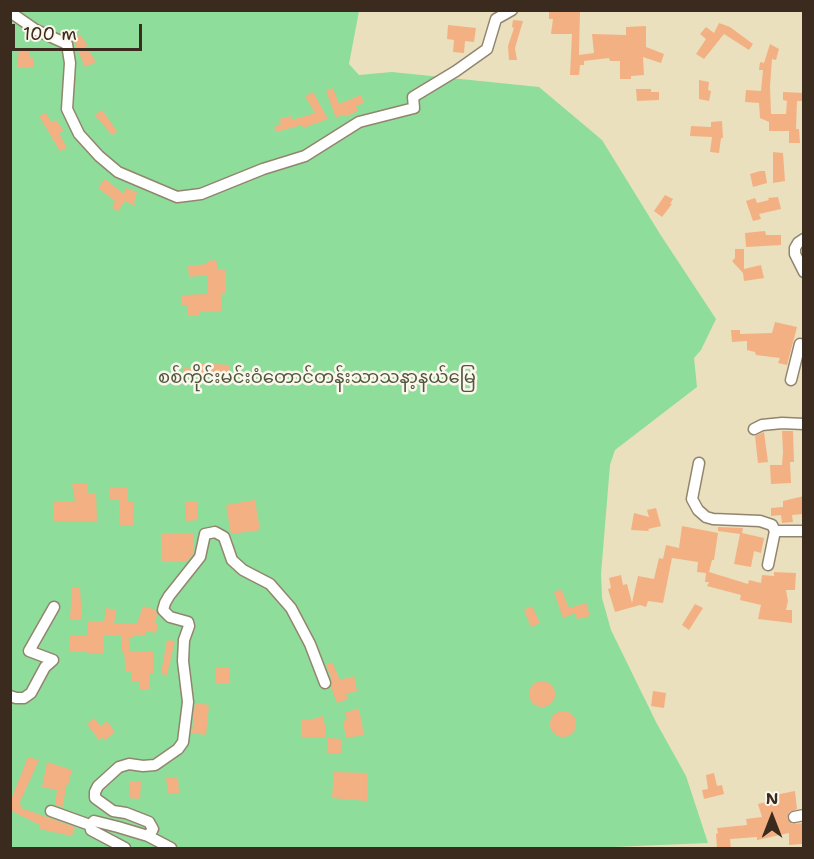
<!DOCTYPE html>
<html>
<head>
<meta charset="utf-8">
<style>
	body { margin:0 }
	#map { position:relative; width:814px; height:859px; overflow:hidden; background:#eae0bd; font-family:"Shantell Sans",sans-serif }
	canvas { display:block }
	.frame { position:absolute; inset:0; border:12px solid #3b2a1e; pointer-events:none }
	.north { position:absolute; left:742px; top:787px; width:60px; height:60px; -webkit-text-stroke:4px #fbf7ec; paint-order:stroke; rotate:0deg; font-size:16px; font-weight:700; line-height:24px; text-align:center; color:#3b2a1e }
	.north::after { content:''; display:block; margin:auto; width:21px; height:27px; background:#3b2a1e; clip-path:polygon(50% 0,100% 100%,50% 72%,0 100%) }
	.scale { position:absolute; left:12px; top:24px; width:130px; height:27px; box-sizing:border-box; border:3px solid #3b2a1e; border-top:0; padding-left:8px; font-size:18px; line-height:21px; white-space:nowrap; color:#3b2a1e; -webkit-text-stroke:4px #fbf7ec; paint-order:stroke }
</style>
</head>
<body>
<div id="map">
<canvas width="814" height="859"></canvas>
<div class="frame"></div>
<div class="north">N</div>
<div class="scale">100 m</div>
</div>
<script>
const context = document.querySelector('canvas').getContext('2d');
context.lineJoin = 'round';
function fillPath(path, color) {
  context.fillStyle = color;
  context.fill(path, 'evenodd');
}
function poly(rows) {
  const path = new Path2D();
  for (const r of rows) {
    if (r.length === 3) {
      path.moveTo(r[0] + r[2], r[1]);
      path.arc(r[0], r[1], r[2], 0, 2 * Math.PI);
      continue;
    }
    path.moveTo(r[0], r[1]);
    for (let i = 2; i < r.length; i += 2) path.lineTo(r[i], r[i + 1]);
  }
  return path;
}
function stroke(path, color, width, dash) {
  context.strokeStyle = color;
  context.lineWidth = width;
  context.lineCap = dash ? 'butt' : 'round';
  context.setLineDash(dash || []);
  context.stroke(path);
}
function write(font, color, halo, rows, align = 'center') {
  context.font = font + ' "Shantell Sans","Noto Sans Myanmar",sans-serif';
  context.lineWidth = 5;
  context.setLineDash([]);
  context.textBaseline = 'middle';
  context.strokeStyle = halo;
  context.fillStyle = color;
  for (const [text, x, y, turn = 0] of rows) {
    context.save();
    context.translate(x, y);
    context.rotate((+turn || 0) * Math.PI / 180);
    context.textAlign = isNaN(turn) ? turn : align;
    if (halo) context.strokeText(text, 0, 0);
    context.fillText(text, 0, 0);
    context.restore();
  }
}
fillPath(poly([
	[10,11,359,11,349,64,359,75,392,72,539,87,602,140,660,234,716,319,701,350,694,358,697,387,615,450,610,465,601,574,602,598,611,630,656,722,686,776,708,843,590,848,11,848]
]), '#8fdd9a');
fillPath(poly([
	[549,10,580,10,579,55,594,53,592,34,626,35,626,27,646,26,646,47,664,54,661,63,643,57,644,75,631,76,631,79,620,79,620,61,610,61,609,58,584,61,584,65,580,65,579,75,570,75,572,34,551,34,553,19,549,19],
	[513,20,523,21,515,48,517,60,509,60,508,46,514,28,512,27],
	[719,23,730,27,753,44,749,50,724,34,704,59,696,54,706,39,700,34,706,27,714,33],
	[448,25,476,28,474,42,465,41,464,53,453,52,454,40,447,39],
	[80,35,88,45,86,46,96,62,85,67,73,39],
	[770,44,779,49,776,60,772,59,770,86,771,114,786,114,787,101,783,100,783,92,804,93,804,101,797,101,796,129,799,129,800,143,789,143,789,131,769,131,769,122,760,118,759,103,745,102,746,90,761,91,763,70,759,70,760,62,764,63],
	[19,49,29,49,29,58,33,58,34,67,17,67],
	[699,80,709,82,708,90,711,91,709,101,699,99],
	[333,88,339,104,361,95,364,103,356,106,358,111,345,117,344,114,336,118,326,91],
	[636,89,651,89,651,92,659,92,659,100,637,101],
	[313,92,328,119,303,128,302,125,276,132,274,127,281,124,279,119,291,116,292,120,315,113,305,96],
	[102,110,117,131,112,135,95,115],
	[46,113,51,122,56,120,64,131,59,133,67,148,60,151,39,116],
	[722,121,723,138,721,138,719,153,710,152,712,137,690,136,691,126,711,127,711,122],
	[773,152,783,153,785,181,773,183],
	[760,171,765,171,767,183,753,187,750,174],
	[105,179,124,194,126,188,137,192,134,202,136,206,124,201,119,211,112,208,115,201,98,188],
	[665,195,673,199,670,204,672,204,662,217,654,211],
	[778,197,781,209,759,214,761,219,753,221,746,201,755,198,757,203,769,200,768,198],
	[765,231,766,235,781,235,781,245,746,247,745,233],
	[735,249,744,249,744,269,761,265,764,278,744,281,743,273,732,261,735,258],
	[216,260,218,270,226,270,226,294,222,294,221,312,199,311,199,316,188,315,188,305,182,305,182,295,208,294,208,275,189,277,188,266,207,264,207,261],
	[775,322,797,327,787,365,778,363,780,358,756,355,755,352,747,350,747,341,732,342,731,330,740,330,740,334,772,333],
	[197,363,230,365,230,375,184,378,184,368,197,369],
	[782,431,793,431,794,462,790,462,791,483,771,484,770,465,782,465,783,452],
	[764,432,768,462,758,463,755,436],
	[72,483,88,484,88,493,96,493,97,522,54,521,54,501,75,502],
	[110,488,128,488,128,502,133,502,133,525,119,525,119,500,110,500],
	[804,496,804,514,792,515,793,522,782,523,781,515,771,516,771,508,783,507,783,501],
	[255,500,260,530,231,534,226,505],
	[186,501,197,501,198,520,186,521],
	[656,508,661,526,648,529,649,531,631,530,634,513,649,517,647,510],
	[682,526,718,533,714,560,712,560,709,572,748,584,749,580,761,583,762,575,774,576,774,572,796,573,795,590,786,590,788,601,786,610,792,610,792,623,758,619,761,605,740,600,741,595,707,586,709,582,705,582,706,573,697,572,698,562,672,558,663,603,648,601,646,607,640,605,615,612,608,589,611,588,609,578,621,575,623,585,627,584,632,603,638,576,654,579,659,558,663,559,666,545,679,548],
	[718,527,743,528,742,533,764,538,761,553,754,551,751,567,734,564,740,534,718,531],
	[161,533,194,533,193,554,186,562,161,562],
	[72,588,80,588,82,619,70,619],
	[561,589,569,608,586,603,590,616,577,619,575,613,563,618,554,592],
	[695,604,703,608,689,630,682,625],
	[143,606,156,610,157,615,155,623,158,623,156,633,146,631,146,636,133,636,133,638,129,638,130,651,122,652,121,635,103,636,104,653,88,654,88,651,70,652,69,636,88,635,88,622,104,622,106,608,116,610,114,624,137,624],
	[532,606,540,623,531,627,524,610],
	[167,640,175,641,167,675,161,674],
	[153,651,153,673,150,673,150,690,140,690,140,681,131,681,132,671,126,672,124,652],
	[332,662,340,680,354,676,357,691,346,694,348,699,337,703,331,687,332,680,326,665],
	[216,667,230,667,229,683,216,683],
	[542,694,13],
	[653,691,666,693,664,708,651,706],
	[195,703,209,705,206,735,192,733],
	[359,709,364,735,346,738,343,721,347,720,345,712],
	[563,724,13],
	[323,716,323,723,326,723,326,737,301,737,301,719,313,719],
	[94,718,101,726,107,721,115,732,105,740,103,737,99,740,87,724],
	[328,738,342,739,341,754,327,753],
	[28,757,39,760,19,804,22,805,21,808,75,827,72,836,39,829,40,825,10,810,10,802],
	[47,762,72,770,68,785,66,785,63,807,55,805,57,790,42,787],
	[334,772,367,773,367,801,332,798],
	[714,773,717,786,722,785,724,794,704,799,702,790,708,789,706,775],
	[178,777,179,793,168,794,166,778],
	[130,781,141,782,140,799,129,798],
	[795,791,797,809,789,812,787,818,792,824,804,823,802,844,789,845,789,833,757,840,757,837,730,839,731,849,717,849,716,834,718,833,717,828,747,825,746,819,762,817,758,804,766,802,765,797]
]), '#f3b083');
const minor = poly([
	[10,12,36,30,67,44,70,63,67,109,79,134,99,156,118,172,177,197,201,194,263,169,305,156,359,122,414,108,413,97,456,71,487,49,496,19,512,10],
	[804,239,798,243,795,248,795,254,804,272],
	[791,380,800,344],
	[754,429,762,425,782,423,804,424],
	[699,463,692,499,698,510,706,517,713,519,760,521,772,525,775,531],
	[768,565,775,531,804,531],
	[10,696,16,698,24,698,31,693,45,667,53,660,29,651,54,607],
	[51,811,90,825,91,830,125,848],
	[794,817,804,815],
	[90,825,94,821,118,827,148,836,171,848],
	[148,836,153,829,149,822,126,813,113,811,95,798,95,792,98,786,119,767,129,764,143,766,155,765,178,749,183,742,188,702,183,661,184,640,189,626,188,622,170,617,163,610,165,603,169,596,200,557,205,534,215,532,224,537,232,560,243,570,270,584,291,608,310,644,325,683]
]);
stroke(minor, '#92856e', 13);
stroke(minor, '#fff', 10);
write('18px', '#50573d', '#fbf7ec', [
	["စစ်ကိုင်းမင်းဝံတောင်တန်းသာသနာ့နယ်မြေ",317,378]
]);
</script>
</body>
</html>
